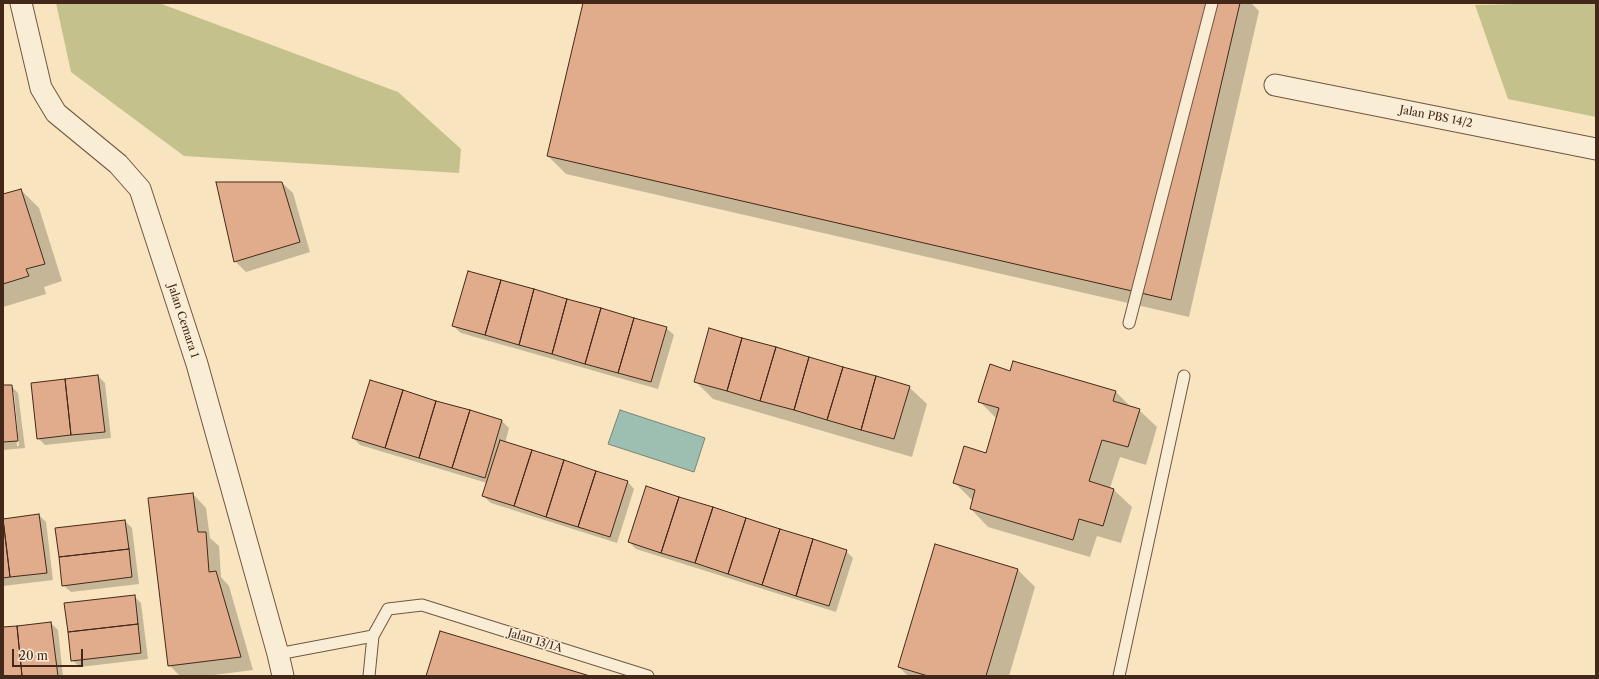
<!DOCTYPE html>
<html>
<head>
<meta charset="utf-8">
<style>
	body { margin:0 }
	#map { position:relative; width:1599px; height:679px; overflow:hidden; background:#f8e4be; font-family:"Libre Caslon Text",serif }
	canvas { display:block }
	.frame { position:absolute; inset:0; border:4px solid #432819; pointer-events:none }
	.scale { position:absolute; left:12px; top:649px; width:71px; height:18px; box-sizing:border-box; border:2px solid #432819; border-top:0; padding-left:5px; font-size:12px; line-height:14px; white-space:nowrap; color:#432819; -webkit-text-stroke:3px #faedd5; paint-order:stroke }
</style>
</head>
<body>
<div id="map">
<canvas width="1599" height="679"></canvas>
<div class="frame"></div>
<div class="scale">20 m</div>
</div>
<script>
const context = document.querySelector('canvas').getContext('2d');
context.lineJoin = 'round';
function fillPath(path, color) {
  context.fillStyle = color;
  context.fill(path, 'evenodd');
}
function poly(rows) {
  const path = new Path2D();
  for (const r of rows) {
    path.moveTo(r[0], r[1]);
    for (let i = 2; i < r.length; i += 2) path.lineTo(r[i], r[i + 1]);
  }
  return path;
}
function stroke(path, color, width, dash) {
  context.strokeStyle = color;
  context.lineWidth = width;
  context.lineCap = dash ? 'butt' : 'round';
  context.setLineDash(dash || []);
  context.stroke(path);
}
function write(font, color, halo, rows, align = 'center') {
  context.font = font + ' "Libre Caslon Text",serif';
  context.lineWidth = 3;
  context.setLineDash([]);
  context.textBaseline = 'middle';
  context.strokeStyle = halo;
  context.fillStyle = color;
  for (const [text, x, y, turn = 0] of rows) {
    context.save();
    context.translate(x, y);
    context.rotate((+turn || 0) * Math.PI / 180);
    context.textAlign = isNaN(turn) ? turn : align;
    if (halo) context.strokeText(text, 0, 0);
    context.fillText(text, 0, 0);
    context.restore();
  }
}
fillPath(poly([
	[56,3,159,3,398,92,461,149,459,173,184,156,71,72],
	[1562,3,1596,3,1596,117,1508,99,1475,5]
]), '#c5c18c');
const water = poly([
	[620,410,705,438,694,472,608,444,620,410]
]);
fillPath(water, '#9dbfb1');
stroke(water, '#798374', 1);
fillPath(poly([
	[584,3,1251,3,1259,11,1189,317,566,174,548,156],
	[282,183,293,193,310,252,246,272,235,261],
	[21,190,39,208,62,281,44,287,46,294,3,307,3,196],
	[453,326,666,328,674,335,658,389,461,333],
	[1014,362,1116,392,1131,407,1139,410,1157,427,1146,465,1120,457,1110,488,1114,490,1132,507,1121,543,1097,536,1090,557,988,527,971,509,973,501,954,482,987,454,997,419,979,401,1010,372],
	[98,376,105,383,111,438,45,445,38,438],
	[695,381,909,387,927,404,912,457,713,399],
	[370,382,502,421,509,428,505,443,627,481,634,489,617,543,491,503,483,496,487,483,360,445,353,438],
	[3,386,11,386,18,393,25,448,3,450],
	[12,392,14,392,19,446,17,446],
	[193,494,206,508,210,538,219,546,221,577,229,586,253,670,206,676,180,676,169,665],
	[39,515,46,522,53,580,3,586,3,519],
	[125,521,132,528,139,584,71,592,63,585],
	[629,542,846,551,853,558,836,612,636,549],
	[1018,570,1035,587,1009,676,908,676,899,667],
	[134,596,141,603,148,659,80,667,72,660],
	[51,623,58,630,63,676,3,676,3,628]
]), '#0003');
const building = poly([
	[583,3,1240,3,1171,300,547,156,583,3],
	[216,182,282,182,300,242,234,262,216,182],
	[21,189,45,264,26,269,29,276,3,284,3,194,21,189],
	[468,271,501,280,485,335,452,326,468,271],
	[501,280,534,289,519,345,485,335,501,280],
	[534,289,567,299,552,354,519,345,534,289],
	[567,299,601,308,585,364,552,354,567,299],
	[601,308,634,318,618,373,585,364,601,308],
	[634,318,667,327,651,382,618,373,634,318],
	[709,328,742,338,727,391,694,382,709,328],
	[742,338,776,347,760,401,727,391,742,338],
	[776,347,809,357,794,410,760,401,776,347],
	[809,357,843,367,827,420,794,410,809,357],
	[1013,361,1116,391,1113,401,1140,409,1128,447,1102,440,1089,481,1114,489,1103,526,1079,519,1073,540,970,509,975,490,953,483,964,446,986,453,999,408,978,402,990,364,1010,371,1013,361],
	[843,367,876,376,861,430,827,420,843,367],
	[98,375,105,432,71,435,65,379,98,375],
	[876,376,910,386,894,439,861,430,876,376],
	[65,379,71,435,37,439,31,383,65,379],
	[370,380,403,390,385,448,352,438,370,380],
	[3,385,12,385,18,441,3,442,3,385],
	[403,390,436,401,419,458,385,448,403,390],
	[436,401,470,410,452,468,419,458,436,401],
	[470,410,502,420,485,478,452,468,470,410],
	[500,440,532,450,514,506,482,496,500,440],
	[532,450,564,460,546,517,514,506,532,450],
	[564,460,596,471,578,527,546,517,564,460],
	[596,471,628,481,610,537,578,527,596,471],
	[646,486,679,497,661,553,628,542,646,486],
	[193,493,198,532,206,532,209,572,216,571,241,657,168,666,148,498,193,493],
	[679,497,713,507,695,563,661,553,679,497],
	[713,507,746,518,728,574,695,563,713,507],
	[39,514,47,573,10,577,3,519,39,514],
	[746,518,780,529,762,585,728,574,746,518],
	[3,519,10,577,3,578,3,519],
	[125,520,129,549,59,557,55,528,125,520],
	[780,529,813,539,796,596,762,585,780,529],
	[813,539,847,550,829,606,796,596,813,539],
	[935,544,1018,569,986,676,928,676,898,667,935,544],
	[129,549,132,577,62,586,59,557,129,549],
	[135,595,138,624,68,632,64,603,135,595],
	[51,622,58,676,22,676,17,626,51,622],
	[138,624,141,653,71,661,68,632,138,624],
	[17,626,22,676,3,676,3,627,17,626],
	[440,631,590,676,426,676,440,631]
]);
fillPath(building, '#e1ac8b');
stroke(building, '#432819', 1);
const service = poly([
	[1129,323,1212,3],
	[278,654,373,636],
	[369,676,373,636,388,609,422,605,648,676],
	[1119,676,1184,376]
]);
const minor = poly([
	[21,3,41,88,56,113,118,164,140,189,197,364,278,654,283,676],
	[1275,85,1596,149]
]);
stroke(service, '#705742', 13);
stroke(minor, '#705742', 23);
stroke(service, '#faedd5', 11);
stroke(minor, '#faedd5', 21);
write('11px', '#432819', '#faedd5', [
	["Jalan PBS 14/2",1436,117,11],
	["Jalan Cemara 1",183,321,72],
	["Jalan 13/1A",535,641,17]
]);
</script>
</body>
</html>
